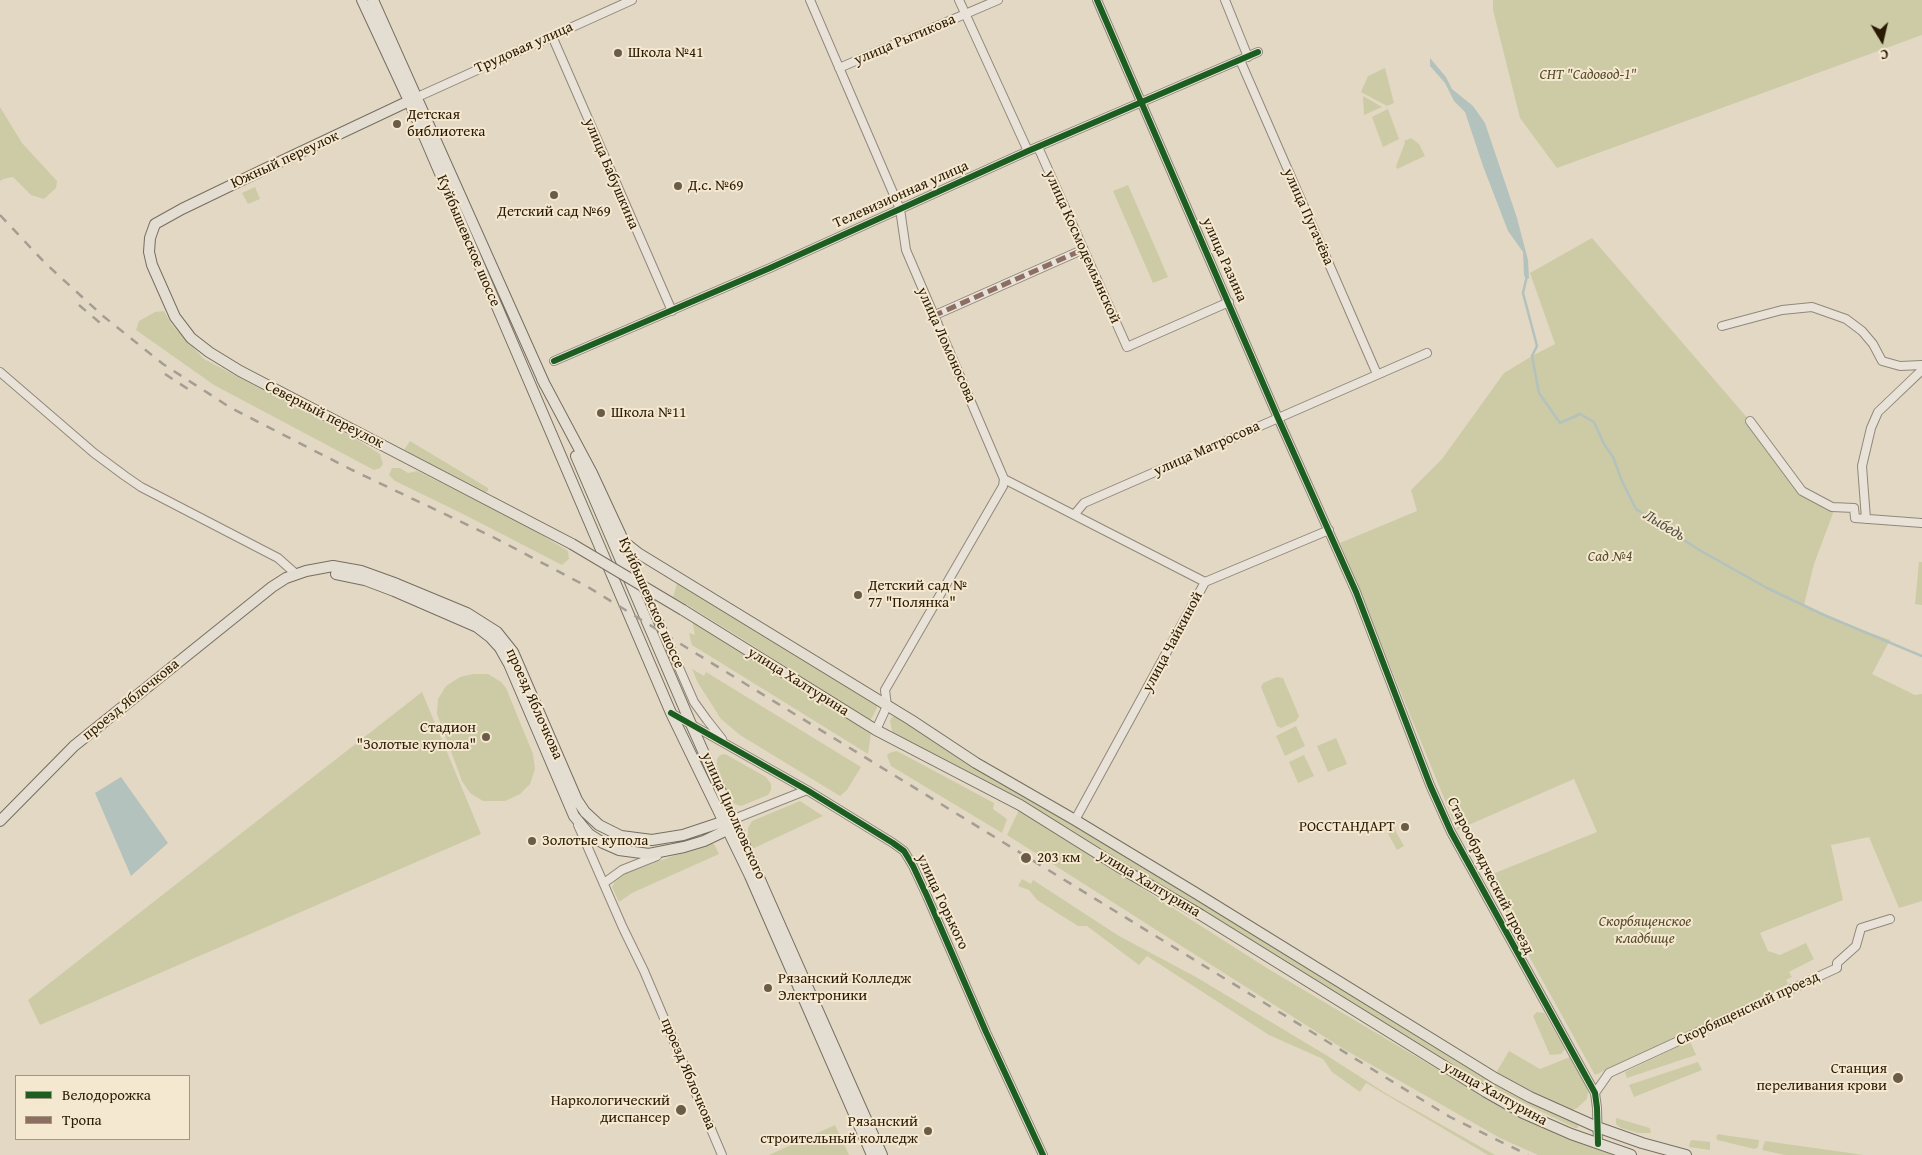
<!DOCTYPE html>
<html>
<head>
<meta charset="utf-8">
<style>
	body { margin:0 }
	#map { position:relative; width:1922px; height:1155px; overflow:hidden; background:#e3d8c4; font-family:"Gentium Book Plus",serif }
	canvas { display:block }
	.legend { position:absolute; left:15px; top:1075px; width:175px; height:65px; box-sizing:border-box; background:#f5e8d0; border:1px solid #a4967e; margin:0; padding:6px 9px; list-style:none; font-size:15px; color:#2a1a03 }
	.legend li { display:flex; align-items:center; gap:10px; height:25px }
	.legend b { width:25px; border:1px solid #a4967e }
	.north { position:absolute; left:1857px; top:15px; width:50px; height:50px; -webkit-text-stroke:4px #f5e8d0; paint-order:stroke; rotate:171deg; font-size:14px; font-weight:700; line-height:20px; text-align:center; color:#2a1a03 }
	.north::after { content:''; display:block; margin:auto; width:18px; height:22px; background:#2a1a03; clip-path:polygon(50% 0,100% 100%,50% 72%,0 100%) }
</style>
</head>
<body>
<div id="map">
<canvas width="1922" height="1155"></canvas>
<ul class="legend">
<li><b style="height:6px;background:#1b5e20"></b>Велодорожка</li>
<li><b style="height:6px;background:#8d6e63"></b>Тропа</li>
</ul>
<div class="north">С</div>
</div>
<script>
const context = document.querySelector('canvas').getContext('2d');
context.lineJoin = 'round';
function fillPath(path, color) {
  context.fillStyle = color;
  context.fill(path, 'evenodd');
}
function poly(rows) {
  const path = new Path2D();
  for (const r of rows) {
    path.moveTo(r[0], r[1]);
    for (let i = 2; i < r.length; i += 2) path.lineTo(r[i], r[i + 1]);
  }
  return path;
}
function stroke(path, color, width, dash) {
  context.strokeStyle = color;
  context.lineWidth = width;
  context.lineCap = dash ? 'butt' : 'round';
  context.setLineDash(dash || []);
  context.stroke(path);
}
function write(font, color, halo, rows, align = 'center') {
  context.font = font + ' "Gentium Book Plus",serif';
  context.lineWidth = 4;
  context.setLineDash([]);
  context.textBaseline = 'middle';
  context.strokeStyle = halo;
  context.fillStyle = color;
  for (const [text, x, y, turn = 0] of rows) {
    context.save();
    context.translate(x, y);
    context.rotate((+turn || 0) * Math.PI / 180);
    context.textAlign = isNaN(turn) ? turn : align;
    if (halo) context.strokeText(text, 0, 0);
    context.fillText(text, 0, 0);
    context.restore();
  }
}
fillPath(poly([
	[1493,0,1922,0,1922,35,1557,168,1520,118,1493,10],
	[1385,68,1394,103,1387,106,1361,92,1368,76],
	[1363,96,1382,107,1364,115],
	[0,107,22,143,57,181,56,188,44,199,31,195,13,177,3,179,0,181],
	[1388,109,1399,139,1383,147,1372,117],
	[1411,138,1419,144,1425,156,1397,169,1396,166,1405,143,1404,141],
	[1128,185,1168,277,1153,283,1113,191],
	[255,187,260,199,248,204,242,193],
	[1592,238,1750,421,1802,491,1835,508,1814,564,1804,605,1835,620,1890,640,1872,674,1915,695,1922,694,1922,901,1899,908,1869,837,1831,845,1843,900,1760,933,1768,951,1780,955,1806,943,1814,959,1789,972,1792,977,1786,980,1789,985,1595,1075,1485,877,1597,832,1574,779,1457,830,1340,543,1417,511,1411,490,1442,459,1504,373,1532,356,1555,344,1530,273],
	[164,311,172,325,204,359,358,440,380,454,383,464,380,468,374,470,214,385,136,330,139,321,155,312],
	[410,441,488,488,488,491,485,492,404,450],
	[392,468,400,468,408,473,417,471,520,522,568,551,569,559,562,565,463,514,395,481,389,475],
	[1919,562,1922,562,1922,605,1915,604],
	[677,583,877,705,877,708,870,721,744,640,681,601,673,598],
	[692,620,871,733,868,754,692,645,689,633,695,635],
	[692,669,704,676,706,672,861,767,847,790,840,796,740,735,721,719,698,683],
	[473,674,488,674,501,682,506,688,533,754,535,769,530,784,520,794,505,801,483,801,470,793,462,781,437,714,438,699,446,686,460,677],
	[1277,677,1283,678,1299,716,1296,721,1281,728,1277,726,1261,687,1263,683],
	[422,692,481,834,40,1025,28,1000],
	[896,716,1193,897,1419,1038,1494,1082,1578,1123,1578,1128,1575,1128,1491,1087,1278,959,1070,829,893,735,890,721,892,717],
	[1296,726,1305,746,1285,756,1276,736],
	[1336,738,1347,764,1328,772,1317,746],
	[897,751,994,803,993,809,1007,819,1002,833,891,766,887,756,889,753],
	[725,754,766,777,771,784,771,790,768,795,741,806,735,804,730,799,717,765,717,759,720,755],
	[1304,755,1314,776,1298,783,1289,762],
	[800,801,823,816,752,849,748,838,748,828,752,821],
	[1019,810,1270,970,1513,1114,1573,1141,1616,1155,1538,1155,1500,1138,1342,1048,1007,835],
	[1393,826,1404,846,1397,850,1386,830],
	[706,844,714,844,719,854,632,893,619,902,612,887,618,876],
	[1022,879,1031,884,1033,880,1119,936,1196,977,1326,1055,1387,1094,1495,1155,1488,1155,1366,1083,1360,1092,1332,1072,1323,1059,1269,1035,1147,956,1139,965,1087,926,1078,926,1037,900,1029,890,1018,886],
	[1537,1012,1544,1013,1565,1049,1561,1054,1550,1055,1533,1016],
	[1690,1041,1696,1055,1627,1078,1625,1072],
	[1509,1051,1540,1069,1570,1057,1587,1087,1588,1093,1587,1099,1577,1108,1573,1110,1564,1108,1496,1073],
	[1698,1062,1702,1070,1634,1097,1629,1085],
	[1616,1118,1650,1128,1651,1133,1638,1133,1621,1128,1616,1124],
	[835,1125,849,1155,769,1155],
	[1719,1134,1723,1135,1759,1140,1758,1147,1755,1149,1717,1140,1716,1136],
	[1692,1140,1710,1142,1710,1150,1689,1147,1690,1142],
	[1765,1141,1864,1155,1785,1155,1762,1150]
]), '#cdcba6');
fillPath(poly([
	[1430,58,1446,77,1452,89,1473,106,1485,123,1517,218,1528,260,1529,278,1526,280,1524,275,1523,252,1508,231,1483,166,1465,112,1454,101,1445,83,1430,66],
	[121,777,168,843,131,876,95,793]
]), '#b3c2bc');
stroke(poly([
	[1526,280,1523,293,1537,346,1532,356,1539,393,1560,423,1580,414,1594,422,1604,444,1613,457,1622,481,1636,509,1701,551,1767,588,1824,615,1922,656]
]), '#b3c2bc', 2.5);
const minor = poly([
	[810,0,900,209,906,250,1004,479,1205,582],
	[959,0,1028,151],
	[1097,0,1278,418,1356,592,1430,785,1451,832,1595,1093,1597,1108,1598,1144],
	[1225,0,1248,57],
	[552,36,672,311],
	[1240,60,1377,374],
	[839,68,998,0],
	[413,99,632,0],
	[1038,147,1127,347,1229,302],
	[933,316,1082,250],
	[1722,326,1782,310,1812,307,1846,319,1862,331,1873,344,1882,361,1900,366,1922,365],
	[554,361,770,268,1028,151,1258,52],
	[0,372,94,453,125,476,141,487,278,558,296,574],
	[1750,421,1802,491,1832,507,1854,508,1855,518,1922,523],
	[1074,515,1084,503,1427,353],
	[1866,519,1862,466,1871,428,1878,412,1922,370],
	[624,542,694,702,707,720,722,739],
	[671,713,807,790,893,843,904,851,913,866,927,896,986,1032,1043,1155],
	[876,730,887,706,885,690,1003,486,1004,479],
	[734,819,807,790],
	[1075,820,1205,582,1329,530],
	[578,825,623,928,644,971,722,1155],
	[604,883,622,870,657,856],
	[1595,1093,1609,1073,1837,968,1837,963,1856,946,1861,928,1890,919]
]);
const major = poly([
	[362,0,409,101,671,713,750,876,872,1155],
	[373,0,545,385],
	[409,101,269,167,182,209,155,224,150,238,149,252,152,265,175,317,191,338,209,352,240,371,572,544],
	[542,379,592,473,624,542,638,553,911,720,976,763,1075,820,1194,892,1495,1078,1530,1097,1597,1127,1642,1143,1686,1155],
	[576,456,691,724,882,1155],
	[336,574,365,580,394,591,477,627,490,637,500,648,509,664,574,816,589,834,603,843,619,850,649,854,684,847,704,841,727,830],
	[683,610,876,730,1020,805,1124,870,1201,915,1486,1092,1523,1113,1571,1134,1631,1155],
	[0,821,74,746,272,587,286,578,306,571,333,566,361,571,397,584,467,613,497,632,513,652,577,800,585,812,599,825,621,836,652,840,683,835,728,820]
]);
stroke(minor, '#91887a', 10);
stroke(major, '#766e61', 12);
stroke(minor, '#e8e2d8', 8);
stroke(major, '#e4ded2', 10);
stroke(poly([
	[0,215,45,263,103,316,163,364,231,408,352,470,493,537,588,587,1450,1117,1528,1155],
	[79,305,106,328],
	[165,374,194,393]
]), '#a39d93', 2.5, [9, 9]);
const majorBridge = poly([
	[572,544,683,610]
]);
stroke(majorBridge, '#766e61', 12, []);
stroke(majorBridge, '#e4ded2', 10);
stroke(poly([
	[933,316,1082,250]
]), '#8d6e63', 5, [10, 5]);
stroke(poly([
	[1097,0,1278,418,1356,592,1430,785,1451,832,1595,1093,1597,1108,1598,1144],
	[554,361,770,268,1028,151,1258,52],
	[671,713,807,790,893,843,904,851,913,866,927,896,986,1032,1043,1155]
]), '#1b5e20', 6);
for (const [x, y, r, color] of [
	[618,53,5,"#6b5c47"],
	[397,124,5,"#6b5c47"],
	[678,186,5,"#6b5c47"],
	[554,195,5,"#6b5c47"],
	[601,413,5,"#6b5c47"],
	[858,595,5,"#6b5c47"],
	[486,737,5,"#6b5c47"],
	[1405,827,5,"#6b5c47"],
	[532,841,5,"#6b5c47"],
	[1026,858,6,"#6b5c47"],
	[768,988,5,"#6b5c47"],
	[1898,1078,6,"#6b5c47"],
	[681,1110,6,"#6b5c47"],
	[928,1131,5,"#6b5c47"]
]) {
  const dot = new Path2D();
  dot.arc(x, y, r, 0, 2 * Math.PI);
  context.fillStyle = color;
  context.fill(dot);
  stroke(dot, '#f5e8d0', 2);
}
write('15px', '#2a1a03', '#f5e8d0', [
	["улица Рытикова",905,40,-23],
	["Трудовая улица",524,48,-24],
	["Южный переулок",285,160,-25],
	["улица Бабушкина",611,174,67],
	["Телевизионная улица",901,195,-24],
	["улица Пугачёва",1308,217,66],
	["Куйбышевское шоссе",468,241,67],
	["улица Космодемьянской",1082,247,66],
	["улица Разина",1224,260,66],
	["улица Ломоносова",946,345,66],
	["Северный переулок",324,415,27],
	["улица Матросова",1207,449,-24],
	["Куйбышевское шоссе",651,603,66],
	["улица Чайкиной",1173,642,-62],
	["улица Халтурина",798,682,32],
	["проезд Яблочкова",131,700,-39],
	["проезд Яблочкова",534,704,66],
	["улица Циолковского",733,816,66],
	["Старообрядческий проезд",1490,876,63],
	["улица Халтурина",1149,884,31],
	["улица Горького",942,902,65],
	["Скорбященский проезд",1748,1009,-25],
	["проезд Яблочкова",688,1074,67],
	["улица Халтурина",1495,1094,29]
]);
write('15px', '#2a1a03', '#f5e8d0', [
	["Школа №41",628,53],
	["Детская",407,115],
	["библиотека",407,132],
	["Д.с. №69",688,186],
	["Детский сад №69",554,212,"center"],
	["Школа №11",611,413],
	["Детский сад №",868,586],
	["77 \"Полянка\"",868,603],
	["Стадион",476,728,"right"],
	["\"Золотые купола\"",476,745,"right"],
	["РОССТАНДАРТ",1395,827,"right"],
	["Золотые купола",542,841],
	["203 км",1037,858],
	["Рязанский Колледж",778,979],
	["Электроники",778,996],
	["Станция",1887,1069,"right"],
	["переливания крови",1887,1086,"right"],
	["Наркологический",670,1101,"right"],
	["диспансер",670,1118,"right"],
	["Рязанский",918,1122,"right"],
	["строительный колледж",918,1139,"right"]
], 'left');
write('italic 15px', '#564c2c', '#f5e8d0', [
	["СНТ \"Садовод-1\"",1588,75],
	["Сад №4",1610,557],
	["Скорбященское",1645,922],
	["кладбище",1645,939]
]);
write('italic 16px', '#535243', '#f5e8d0', [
	["Лыбедь",1664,526,31]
]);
</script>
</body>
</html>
